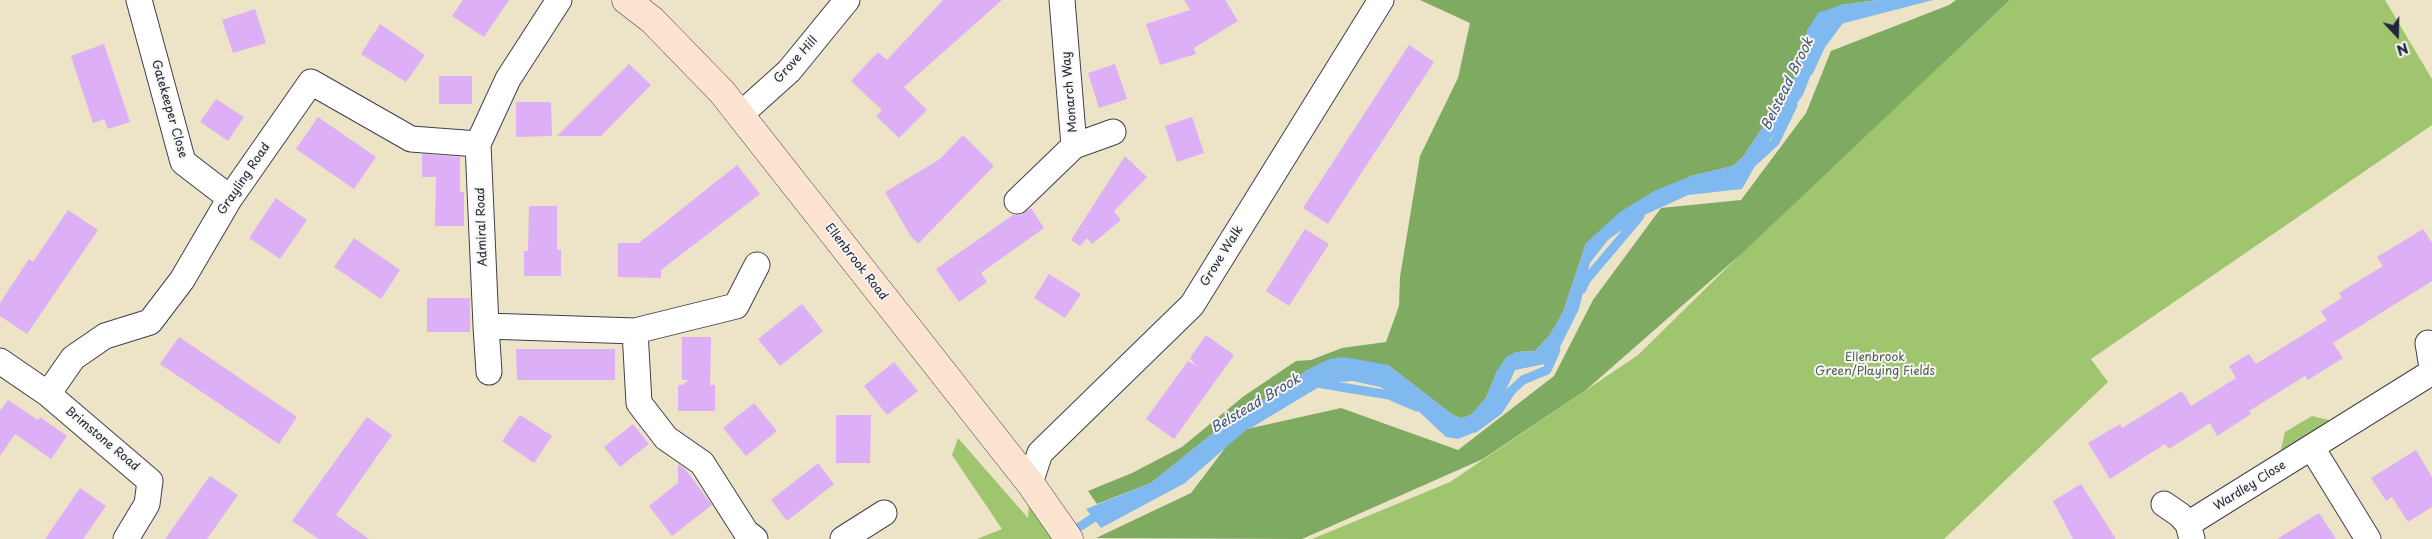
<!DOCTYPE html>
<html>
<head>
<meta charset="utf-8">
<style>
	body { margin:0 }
	#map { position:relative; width:2432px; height:539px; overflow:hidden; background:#ede4c7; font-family:"Playpen Sans",sans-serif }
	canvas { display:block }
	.north { position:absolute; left:2372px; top:10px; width:50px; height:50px; -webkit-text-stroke:4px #f6f6f2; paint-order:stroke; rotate:159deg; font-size:14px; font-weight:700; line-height:20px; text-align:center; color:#22223b }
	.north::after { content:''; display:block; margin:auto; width:18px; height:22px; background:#22223b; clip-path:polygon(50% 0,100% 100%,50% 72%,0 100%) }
</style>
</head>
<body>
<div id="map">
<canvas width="2432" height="539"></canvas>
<div class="north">N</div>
</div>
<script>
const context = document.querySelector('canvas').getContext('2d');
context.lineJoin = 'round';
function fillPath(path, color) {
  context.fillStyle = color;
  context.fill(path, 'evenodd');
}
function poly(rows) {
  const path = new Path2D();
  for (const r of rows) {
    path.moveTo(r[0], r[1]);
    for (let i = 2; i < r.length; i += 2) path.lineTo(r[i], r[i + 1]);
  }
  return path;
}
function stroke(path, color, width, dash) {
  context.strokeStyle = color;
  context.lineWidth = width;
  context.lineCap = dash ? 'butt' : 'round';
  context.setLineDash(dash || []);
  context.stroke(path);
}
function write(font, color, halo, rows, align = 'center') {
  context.font = font + ' "Playpen Sans",sans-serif';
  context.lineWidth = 4;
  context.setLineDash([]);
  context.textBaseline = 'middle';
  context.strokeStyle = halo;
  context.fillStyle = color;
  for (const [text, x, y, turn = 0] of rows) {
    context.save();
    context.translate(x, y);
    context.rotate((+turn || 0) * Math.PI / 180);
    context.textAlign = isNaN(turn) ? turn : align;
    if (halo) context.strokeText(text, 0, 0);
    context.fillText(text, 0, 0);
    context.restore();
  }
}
fillPath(poly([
	[2010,0,2385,0,2432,79,2432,125,2091,359,2108,382,1944,539,1312,539,1450,482,1638,355,1754,241],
	[2312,416,2333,421,2280,454,2285,432],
	[958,438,1028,518,1030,483,1064,539,977,539,1002,529,952,455]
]), '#9fc56f');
fillPath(poly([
	[1420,0,1878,0,1841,5,1808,29,1793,82,1743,157,1733,166,1691,176,1586,243,1563,312,1550,335,1535,351,1516,352,1497,371,1486,398,1471,415,1461,418,1453,415,1388,365,1307,370,1295,380,1286,382,1277,393,1238,413,1151,483,1097,504,1088,491,1132,473,1182,447,1244,396,1296,361,1311,360,1342,348,1386,342,1399,306,1400,277,1420,156,1458,78,1470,23],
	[1956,0,2010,0,1740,255,1586,390,1483,459,1302,539,1096,538,1191,493,1238,431,1341,408,1458,450,1554,376,1593,300,1661,208,1741,200,1806,113,1831,51,1949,5]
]), '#7faa62');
fillPath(poly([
	[1878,0,1933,0,1833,26,1817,44,1810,77,1803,95,1769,141,1742,189,1688,195,1640,217,1608,240,1590,263,1579,309,1555,357,1545,364,1515,370,1498,408,1473,433,1458,439,1446,437,1414,407,1380,387,1353,381,1326,383,1307,390,1269,410,1185,483,1101,528,1086,509,1151,483,1238,413,1277,393,1286,382,1295,380,1307,370,1329,359,1344,357,1388,365,1453,415,1461,418,1471,415,1486,398,1497,371,1506,357,1516,352,1535,351,1550,335,1563,312,1586,243,1620,212,1654,191,1691,176,1733,166,1743,157,1793,82,1808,29,1818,13,1841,5]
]), '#80b8f0');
stroke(poly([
	[1809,71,1821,45,1841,18,1843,17],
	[1752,163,1775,142,1793,105],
	[1582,289,1586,280,1640,216],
	[1249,424,1317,383,1389,395,1417,407],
	[1475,428,1498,411,1511,391,1523,380,1547,370,1556,350],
	[1068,534,1101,513]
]), '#80b8f0', 9);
fillPath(poly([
	[463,0,509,0,484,37,452,16],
	[943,0,1002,0,904,87,927,110,899,138,876,116,882,110,851,81,878,52,887,60],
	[1184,0,1225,0,1238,21,1194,48,1196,54,1160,65,1146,24,1190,10],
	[255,9,266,43,233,53,222,20],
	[380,24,425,55,406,82,361,54],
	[104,44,130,122,108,129,104,119,93,123,71,56],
	[1409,45,1434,62,1328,224,1303,208],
	[629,64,651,85,601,136,557,136],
	[1115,64,1127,99,1099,108,1088,73],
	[439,76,472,76,472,104,439,104],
	[216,99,244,117,228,141,200,122],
	[516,102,551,102,552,136,516,137],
	[318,117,376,157,354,189,296,149],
	[1192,117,1204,153,1177,162,1165,126],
	[963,135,994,166,918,244,910,235,885,192,940,159],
	[422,154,460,157,460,192,464,192,464,226,435,226,436,177,422,177],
	[1125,156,1147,177,1114,211,1121,220,1092,244,1087,238,1080,246,1071,240],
	[737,165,760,194,661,270,661,278,618,277,618,243,639,243],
	[276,198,307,220,280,259,249,238],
	[529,206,557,206,557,250,561,250,561,276,524,276,524,251,528,251],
	[1031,208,1044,228,981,273,987,282,959,302,936,269,1013,215,1021,215],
	[68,210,98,230,27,334,0,316,0,303,29,259,33,262],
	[1305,229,1329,244,1289,306,1266,291],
	[2423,229,2432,243,2432,281,2333,343,2343,358,2308,380,2305,376,2249,411,2251,414,2217,436,2210,423,2169,449,2165,444,2110,479,2088,443,2120,424,2122,428,2182,391,2191,406,2236,378,2229,366,2249,354,2256,364,2327,320,2321,311,2342,298,2339,293,2383,266,2377,257],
	[354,238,400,270,381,299,334,267],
	[1049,274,1081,294,1065,318,1034,298],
	[427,298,470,298,470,332,427,332],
	[802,304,823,331,780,366,758,339],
	[1206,335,1234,355,1174,439,1146,419,1188,361,1196,366,1190,358],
	[179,337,297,417,279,444,160,364],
	[682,337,711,337,710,385,715,385,715,411,678,411,678,385,682,385,689,380,682,380],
	[516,349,615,349,615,380,517,380],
	[894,362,918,391,887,415,864,386],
	[8,400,38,420,40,417,67,436,51,459,15,434,0,456,0,411],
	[754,403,777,431,746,456,723,428],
	[520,415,552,436,534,463,502,441],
	[836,415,871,415,870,463,836,463],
	[367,417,392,435,336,515,369,539,319,539,292,521],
	[633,424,649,444,620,467,604,447],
	[2416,450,2432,477,2432,507,2408,522,2392,497,2386,501,2371,478],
	[818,463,834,484,787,521,771,500],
	[678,464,686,470,712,505,672,536,649,506,678,483],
	[210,476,238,495,207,539,165,539],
	[2081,484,2116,539,2073,539,2053,501],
	[80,488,106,506,83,539,45,539],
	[2319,513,2336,539,2277,539]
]), '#dcaff6');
const street = poly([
	[139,0,183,162,230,198],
	[559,0,508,79,478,144,486,326,635,331,639,403,666,438,702,463,746,532,755,539],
	[740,115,789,71,847,0],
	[1074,146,1113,132],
	[1017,201,1074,146,1062,0],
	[486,326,489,372],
	[635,331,736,306,757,265],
	[2428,343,2432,368],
	[0,361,48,394,150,481,147,504,126,539],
	[48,394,73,358,105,336,150,322,182,280,230,198,311,82,411,139,478,144],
	[2312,448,2368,539],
	[1030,483,1040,453,1192,305,1381,0],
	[2164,504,2180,515,2188,524,2192,539],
	[2188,524,2432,372],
	[843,539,884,513]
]);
const secondary = poly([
	[626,0,652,20,722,92,1030,483,1069,539]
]);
stroke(street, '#403f50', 27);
stroke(secondary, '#403f50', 29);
stroke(street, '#fff', 25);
stroke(secondary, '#fde4d1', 28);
write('12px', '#22223b', '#f6f6f2', [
	["Grove Hill",796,60,-48],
	["Monarch Way",1070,92,-95],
	["Gatekeeper Close",169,109,74],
	["Grayling Road",244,179,-56],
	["Admiral Road",482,227,-92],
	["Grove Walk",1222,256,-58],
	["Ellenbrook Road",856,262,52],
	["Brimstone Road",102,439,40],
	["Wardley Close",2250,486,-32]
]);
write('12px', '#4e5b4d', '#f6f6f2', [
	["Ellenbrook",1875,358],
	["Green/Playing Fields",1875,372]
]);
write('italic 14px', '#43567a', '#f6f6f2', [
	["Belstead Brook",1788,84,-64],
	["Belstead Brook",1256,404,-31]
]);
</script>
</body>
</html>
